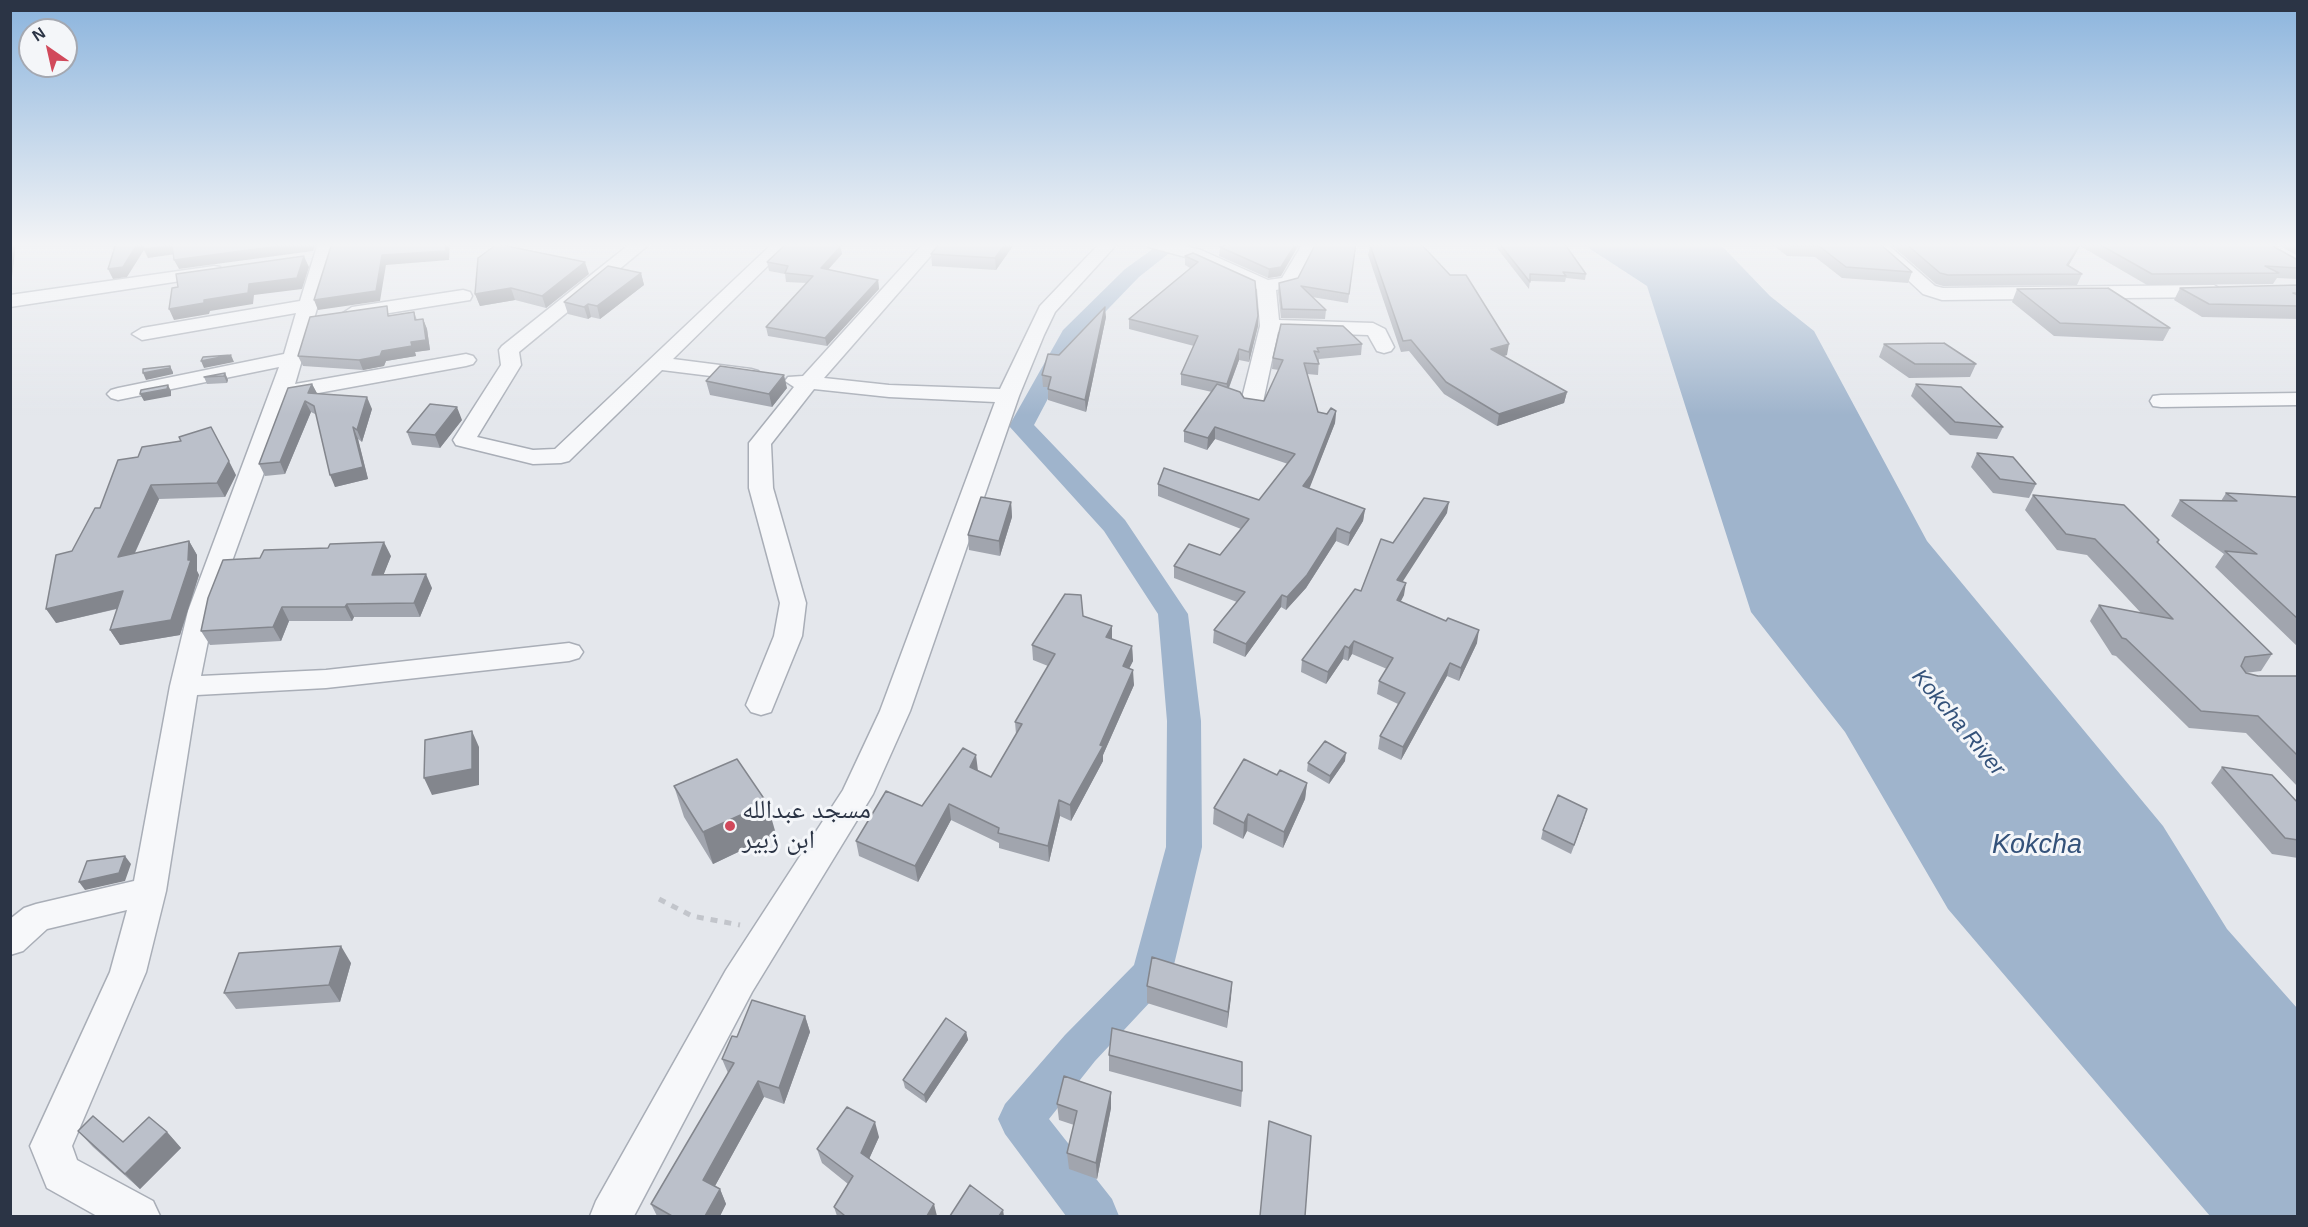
<!DOCTYPE html>
<html>
<head>
<meta charset="utf-8">
<style>
	body { margin:0 }
	#map { position:relative; width:2308px; height:1227px; overflow:hidden; background:#e4e7ec; font-family:Helvetica,sans-serif }
	canvas { display:block }
	.frame { position:absolute; inset:0; border:12px solid #2b3445; pointer-events:none }
	.north { position:absolute; left:18px; top:18px; width:60px; height:60px; box-sizing:border-box; background:#f4f6f9; border:2px solid #a4a8b1; border-radius:50%; rotate:326deg; font-size:16px; font-weight:700; line-height:24px; text-align:center; color:#2b3445 }
	.north::after { content:''; display:block; margin:auto; width:21px; height:27px; background:#d1495b; clip-path:polygon(50% 0,100% 100%,50% 72%,0 100%) }
</style>
</head>
<body>
<div id="map">
<canvas width="2308" height="1227"></canvas>
<div class="frame"></div>
<div class="north">N</div>
</div>
<script>
const context = document.querySelector('canvas').getContext('2d');
context.lineJoin = 'round';
function fillPath(path, color) {
  context.fillStyle = color;
  context.fill(path, 'evenodd');
}
function poly(rows) {
  const path = new Path2D();
  for (const r of rows) {
    path.moveTo(r[0], r[1]);
    for (let i = 2; i < r.length; i += 2) path.lineTo(r[i], r[i + 1]);
  }
  return path;
}
function stroke(path, color, width, dash) {
  context.strokeStyle = color;
  context.lineWidth = width;
  context.lineCap = dash ? 'butt' : 'round';
  context.setLineDash(dash || []);
  context.stroke(path);
}
function write(font, color, halo, rows, align = 'center') {
  context.font = font + ' Helvetica,"Noto Naskh Arabic",sans-serif';
  context.lineWidth = 6;
  context.setLineDash([]);
  context.textBaseline = 'middle';
  context.strokeStyle = halo;
  context.fillStyle = color;
  for (const [text, x, y, turn = 0] of rows) {
    context.save();
    context.translate(x, y);
    context.rotate((+turn || 0) * Math.PI / 180);
    context.textAlign = isNaN(turn) ? turn : align;
    if (halo) context.strokeText(text, 0, 0);
    context.fillText(text, 0, 0);
    context.restore();
  }
}
fillPath(poly([
	[1581,243,1719,243,1770,296,1814,331,1927,541,2163,826,2227,929,2297,1008,2297,1216,2210,1216,1948,909,1845,732,1751,612,1647,286]
]), '#9fb4cc');
fillPath(poly([
	[1161,243,1182,243,1139,277,1080,338,1034,425,1125,520,1188,614,1201,721,1202,847,1172,973,1166,985,1095,1061,1049,1119,1112,1199,1119,1216,1066,1216,1005,1134,998,1119,1005,1104,1065,1035,1134,965,1166,847,1167,721,1158,614,1104,531,1009,426,1063,330,1125,269,1161,243]
]), '#9fb4cc');
const minor = poly([
	[318,243,336,243,295,384,466,354,473,356,476,360,473,364,466,366,291,398,214,611,201,676,326,670,569,643,579,646,583,652,579,658,569,661,326,688,197,695,166,891,146,972,72,1146,77,1160,153,1201,160,1216,97,1216,47,1188,30,1146,110,972,127,910,47,929,23,951,10,955,10,919,24,908,36,904,134,881,170,686,188,611,279,367,118,400,111,398,107,394,111,390,118,388,284,354,296,313,142,340,132,334,142,328,300,301,318,243],
	[631,243,651,243,519,352,521,365,477,437,533,450,555,449,773,243,791,243,673,359,751,369,758,371,761,375,758,379,751,381,662,370,569,461,561,463,533,464,456,445,453,440,501,365,499,350,502,346,631,243],
	[924,243,942,243,824,378,889,385,1000,389,1040,306,1100,243,1118,243,1055,312,1044,335,1019,396,910,711,873,794,752,992,634,1216,590,1216,596,1201,726,970,843,790,880,711,995,402,889,397,814,389,771,444,773,488,806,603,802,636,771,712,761,715,751,712,746,705,774,636,780,603,749,488,749,443,794,387,785,381,788,377,803,376,924,243],
	[1147,243,1174,243,1201,250,1268,280,1282,278,1303,243,1319,243,1295,286,1276,290,1279,320,1373,323,1385,329,1394,347,1391,351,1384,353,1377,351,1368,335,1278,332,1263,402,1260,407,1252,408,1244,407,1241,402,1260,326,1257,289,1189,258,1149,247,1147,243],
	[1868,243,1886,243,1935,286,1943,288,2214,285,2223,291,2214,297,1942,300,1923,294,1868,243],
	[214,266,220,267,223,271,220,275,10,307,10,295,214,266],
	[463,290,470,292,472,296,470,300,352,319,343,313,352,307,463,290],
	[2298,393,2298,405,2161,407,2153,406,2150,401,2153,396,2161,395,2298,393]
]);
stroke(minor, '#a9aeb7', 3);
stroke(poly([
	[659,899,692,916,740,925]
]), '#c2c5cb', 5, [7, 7]);
fillPath(minor, '#f7f8fa');
fillPath(poly([
	[940,243,1015,243,996,270,932,266,931,254],
	[1239,243,1281,276,1268,278,1219,256,1220,247],
	[1356,243,1348,303,1312,297,1326,310,1325,319,1281,318,1278,292,1279,283,1298,278],
	[1493,243,1564,243,1586,274,1585,280,1566,278,1565,282,1530,281,1529,289],
	[1770,243,1879,243,1912,272,1908,283,1842,278,1815,257,1787,256],
	[1889,243,2267,243,2298,260,2298,279,2277,278,2273,284,2147,285,2080,246,2069,265,2082,274,2077,285,1943,286,1936,284],
	[2274,243,2298,243,2298,256],
	[1370,245,1507,355,1503,356,1567,392,1564,403,1497,426,1444,394,1409,351,1401,352,1368,255],
	[841,246,842,254,828,270,878,280,879,289,827,346,768,336,766,327,807,283,786,282,785,274,769,271,767,262],
	[1193,253,1258,326,1249,362,1239,360,1229,388,1244,398,1264,401,1279,370,1272,369,1273,358,1281,324,1362,344,1361,355,1319,359,1318,375,1307,374,1318,412,1327,414,1336,411,1335,423,1309,488,1365,509,1363,521,1348,546,1336,541,1306,588,1286,610,1281,607,1245,657,1213,643,1214,630,1237,602,1174,578,1174,566,1220,555,1241,529,1158,496,1158,484,1259,500,1288,464,1215,439,1207,450,1184,442,1184,431,1212,392,1181,385,1181,374,1194,346,1129,329,1129,319,1190,268,1185,265,1185,256],
	[641,273,644,285,600,319,591,317,588,319,568,314,564,302],
	[589,274,546,308,515,300,480,306,475,294],
	[2298,285,2298,319,2202,317,2174,300,2180,288],
	[2017,289,2170,328,2163,341,2054,336,2012,302],
	[414,312,417,320,423,319,427,329,430,350,415,352,416,356,386,361,384,366,363,370,303,366,298,356],
	[1106,317,1086,412,1048,400,1048,387,1043,387,1042,375,1059,355],
	[1884,344,1976,364,1970,377,1909,378,1879,357],
	[225,373,228,380,227,383,207,384,204,377],
	[706,381,787,388,772,407,710,395],
	[312,384,317,394,372,409,362,442,358,439,368,479,335,487,317,415,311,412,285,474,265,476,259,464],
	[1916,384,2003,427,1997,439,1950,435,1911,396],
	[462,420,440,448,412,445,407,432],
	[1977,453,2036,484,2029,498,1993,493,1971,467],
	[138,457,236,475,225,497,159,499,135,553,189,541,197,555,197,571,199,575,180,635,120,645,110,630,117,609,56,623,72,551,100,508],
	[2226,493,2298,497,2298,647,2215,567,2224,554,2171,516,2180,500,2221,501],
	[2033,495,2159,540,2158,543,2272,654,2261,671,2245,673,2246,673,2258,676,2298,676,2298,787,2246,733,2189,728,2116,656,2112,655,2090,621,2099,605,2141,613,2087,555,2057,550,2025,510],
	[1011,502,1012,517,1000,556,969,550,968,535],
	[1447,513,1402,581,1404,595,1401,601,1477,643,1459,681,1447,676,1401,760,1378,749,1380,736,1398,704,1377,694,1379,681,1387,669,1352,654,1348,661,1343,659,1326,684,1301,672,1302,660,1361,591,1393,543],
	[391,556,383,575,432,588,420,617,354,617,352,621,289,621,281,641,210,645,201,631],
	[1083,616,1112,626,1112,639,1132,646,1133,661,1129,668,1134,685,1103,755,1103,761,1071,821,1060,816,1049,862,999,848,999,843,951,820,918,882,859,856,856,841,922,806,978,771,991,777,1016,734,1015,722,1048,666,1033,660,1032,645],
	[1345,761,1329,784,1307,771,1308,763],
	[2222,767,2298,803,2298,858,2272,854,2211,783],
	[1277,775,1307,783,1305,799,1283,848,1247,831,1243,839,1213,824,1214,808],
	[674,786,776,834,713,864,684,817],
	[1585,817,1571,854,1541,839,1543,830],
	[351,963,340,1002,236,1009,224,993],
	[1232,982,1227,1028,1147,1003,1147,986],
	[805,1016,810,1032,784,1104,764,1097,715,1186,720,1189,726,1204,720,1216,657,1216,651,1204,728,1073,722,1059,737,1037],
	[966,1032,968,1040,926,1103,905,1088,903,1080],
	[1109,1055,1242,1091,1241,1107,1109,1071],
	[1057,1104,1111,1108,1097,1179,1069,1169,1067,1153,1074,1125,1059,1120],
	[78,1131,123,1142,167,1132,181,1148,140,1189,93,1147],
	[879,1137,869,1159,937,1216,837,1216,834,1207,848,1184,822,1163,817,1149]
]), '#a1a5ae');
fillPath(poly([
	[12,243,16,244,12,277,10,276,10,255],
	[138,243,172,245,176,254,148,258,144,250,127,277,113,279,108,269],
	[301,243,317,243,313,251,179,269,174,260],
	[446,243,450,243,449,260,386,265,380,301,318,310,314,300,382,255],
	[836,243,843,243,840,247,842,254,822,276,821,268],
	[1006,243,1015,243,996,270,995,258],
	[1194,243,1207,243,1194,245],
	[1296,243,1300,243,1281,276,1268,278,1269,269],
	[2081,243,2082,243,2080,246,2063,275,2067,265],
	[304,256,309,267,302,289,254,295,253,304,210,311,209,314,174,320,169,309,249,284],
	[585,262,589,274,546,308,542,296],
	[641,273,644,285,600,319,597,306],
	[878,280,879,289,827,346,825,338],
	[511,288,515,300,480,306,475,294],
	[588,304,591,317,588,319,584,307],
	[1105,307,1106,317,1086,412,1085,400],
	[1258,316,1258,326,1249,362,1249,352],
	[423,319,427,329,430,350,415,352,416,356,386,361,384,366,363,370,359,360,382,351,411,342],
	[1509,344,1507,355,1489,361,1491,349],
	[1239,349,1239,360,1226,395,1227,384],
	[231,355,234,362,204,368,201,361],
	[170,366,173,372,173,374,146,380,143,373],
	[225,373,228,380,227,383,224,376],
	[784,375,787,388,772,407,769,394],
	[312,384,318,395,308,393],
	[168,385,171,391,171,396,144,401,140,394],
	[1567,392,1564,403,1497,426,1499,414],
	[367,397,372,409,362,442,357,430],
	[305,401,311,412,285,474,280,462],
	[457,407,462,420,440,448,435,435],
	[1336,411,1335,423,1310,487,1302,498,1303,486],
	[353,427,358,439,368,479,335,487,330,475],
	[1215,427,1215,439,1207,450,1208,438],
	[229,461,236,475,225,497,217,483],
	[151,485,159,499,126,572,118,557],
	[1011,502,1012,517,1000,556,999,541],
	[1449,502,1447,513,1396,592,1397,580],
	[1365,509,1363,521,1348,546,1350,533],
	[1337,528,1336,541,1306,588,1286,610,1287,597],
	[189,541,197,555,197,571,199,575,180,635,120,645,110,630,188,560],
	[384,542,391,556,378,589,372,575],
	[426,574,432,588,420,617,414,603],
	[1406,583,1404,595,1395,612,1397,600],
	[123,591,132,605,56,623,46,609],
	[1282,595,1281,607,1245,657,1246,644],
	[347,604,354,617,352,621,345,607],
	[282,607,289,621,281,641,273,627],
	[1112,626,1112,641,1106,637],
	[1479,630,1477,643,1459,681,1461,668],
	[1354,641,1352,654,1348,661,1349,648],
	[1132,646,1133,661,1123,681,1123,666],
	[1345,646,1343,659,1326,684,1328,672],
	[1450,663,1447,676,1401,760,1403,747],
	[1133,670,1134,685,1103,755,1103,761,1071,821,1070,805,1100,745],
	[472,731,479,747,479,785,432,795,424,778],
	[1346,753,1345,761,1329,784,1330,776],
	[976,755,978,771,970,767],
	[1307,783,1305,799,1283,848,1284,832],
	[1059,800,1060,816,1049,862,1048,846],
	[767,803,776,834,713,864,703,832],
	[949,804,951,820,918,882,915,866],
	[1248,814,1247,831,1243,839,1244,823],
	[125,856,131,864,125,881,85,890,79,882],
	[341,946,351,963,340,1002,329,985],
	[1232,982,1231,998,1227,1028,1228,1012],
	[805,1016,810,1032,784,1104,779,1088],
	[966,1032,968,1040,926,1103,924,1095],
	[758,1081,764,1097,710,1195,703,1180],
	[1111,1092,1111,1108,1097,1179,1096,1163],
	[875,1122,879,1137,865,1168,861,1153],
	[167,1132,181,1148,140,1189,125,1174],
	[720,1189,726,1204,720,1216,705,1216],
	[934,1204,937,1216,927,1216],
	[1003,1210,1004,1216,999,1216]
]), '#83868d');
const building = poly([
	[116,243,138,243,123,267,108,269,116,243],
	[144,243,301,243,174,260,172,245,144,249,144,243],
	[332,243,446,243,446,251,382,255,376,291,314,300,332,243],
	[787,243,836,243,834,245,841,246,821,268,878,280,825,338,766,327,813,276,785,273,788,266,767,262,787,243],
	[940,243,1006,243,995,258,931,254,940,243],
	[1239,243,1296,243,1281,267,1269,269,1220,247,1239,243],
	[1316,243,1356,243,1349,294,1301,286,1326,310,1282,309,1279,283,1298,278,1316,243],
	[1499,243,1564,243,1586,274,1563,272,1566,276,1530,274,1530,282,1499,243],
	[1787,243,1879,243,1912,272,1846,267,1819,246,1791,246,1787,243],
	[1905,243,2081,243,2067,265,2082,274,1948,275,1940,273,1905,243],
	[2097,243,2267,243,2298,260,2298,268,2265,266,2279,273,2152,274,2097,243],
	[497,244,585,262,542,296,511,288,475,294,478,258,497,244],
	[1421,244,1450,275,1466,275,1509,344,1491,349,1567,392,1499,414,1446,382,1411,340,1403,341,1370,245,1421,244],
	[1193,253,1255,281,1258,316,1249,352,1239,349,1227,384,1181,374,1198,336,1129,319,1198,262,1185,256,1193,253],
	[304,256,297,278,249,284,248,293,204,300,204,303,169,309,172,288,178,287,176,274,304,256],
	[608,266,641,273,597,306,588,304,584,307,564,302,608,266],
	[2298,285,2298,293,2293,293,2298,295,2298,306,2209,304,2180,288,2298,285],
	[2108,288,2170,328,2060,323,2017,289,2108,288],
	[387,306,388,316,414,312,415,320,423,319,426,340,411,342,412,346,382,351,380,356,359,360,298,356,310,317,387,306],
	[1105,307,1085,400,1048,389,1051,377,1042,375,1048,354,1059,355,1105,307],
	[1281,324,1343,326,1362,344,1317,348,1319,352,1314,351,1319,364,1304,363,1318,412,1327,414,1331,408,1336,411,1311,475,1303,486,1365,509,1350,533,1337,528,1307,575,1287,597,1282,595,1246,644,1214,630,1245,592,1174,566,1189,544,1220,555,1249,519,1158,484,1164,468,1259,500,1295,454,1215,427,1208,438,1184,431,1217,384,1240,392,1244,398,1264,401,1283,360,1273,358,1281,324],
	[1944,343,1976,364,1915,364,1884,344,1944,343],
	[231,355,201,361,203,357,231,355],
	[170,366,170,368,143,373,143,369,170,366],
	[720,366,784,375,769,394,706,381,720,366],
	[225,373,224,376,204,377,225,373],
	[312,384,308,393,367,397,357,430,353,427,363,467,330,475,314,406,305,401,280,462,259,464,288,388,312,384],
	[1916,384,1961,387,2003,427,1955,422,1916,384],
	[168,385,167,389,140,394,141,390,168,385],
	[430,404,457,407,435,435,407,432,430,404],
	[211,427,229,461,217,483,151,485,118,557,189,541,188,560,191,560,171,620,110,630,123,591,46,609,56,555,72,551,95,508,100,508,118,460,138,457,142,447,181,441,179,437,211,427],
	[1977,453,2013,457,2036,484,2000,479,1977,453],
	[2226,493,2298,497,2298,619,2225,551,2257,554,2180,500,2237,501,2226,493],
	[2033,495,2124,505,2159,540,2157,542,2272,654,2245,657,2241,666,2246,673,2258,676,2298,676,2298,756,2258,716,2201,711,2126,639,2122,638,2099,605,2173,619,2095,539,2066,534,2033,495],
	[981,497,1011,502,999,541,968,535,981,497],
	[1424,498,1449,502,1397,580,1406,583,1397,600,1446,621,1448,618,1479,630,1461,668,1450,663,1403,747,1380,736,1405,693,1379,681,1393,658,1354,641,1349,648,1345,646,1328,672,1302,660,1355,589,1361,591,1381,539,1393,543,1424,498],
	[384,542,372,575,426,574,414,603,347,604,345,607,282,607,273,627,201,631,208,598,223,560,260,558,264,550,328,548,330,544,384,542],
	[1065,594,1081,595,1083,616,1112,626,1106,637,1132,646,1123,666,1133,670,1100,745,1103,746,1070,805,1059,800,1048,846,998,833,999,828,949,804,915,866,856,841,886,791,922,806,963,748,976,755,970,767,991,777,1022,724,1015,722,1055,654,1032,645,1065,594],
	[472,731,472,769,424,778,425,740,472,731],
	[1325,741,1346,753,1330,776,1308,763,1325,741],
	[737,759,767,803,703,832,674,786,737,759],
	[1244,759,1277,775,1280,770,1307,783,1284,832,1248,814,1244,823,1214,808,1244,759],
	[2222,767,2272,775,2298,803,2298,840,2285,838,2222,767],
	[1558,795,1587,809,1574,845,1543,830,1558,795],
	[125,856,119,873,79,882,87,861,125,856],
	[341,946,329,985,224,993,239,953,341,946],
	[1152,957,1232,982,1228,1012,1147,986,1152,957],
	[752,1000,805,1016,779,1088,758,1081,703,1180,720,1189,705,1216,672,1216,651,1204,734,1063,722,1059,732,1036,737,1037,752,1000],
	[946,1018,966,1032,924,1095,903,1080,946,1018],
	[1112,1028,1242,1062,1242,1091,1109,1055,1112,1028],
	[1064,1076,1111,1092,1096,1163,1067,1153,1077,1111,1057,1104,1064,1076],
	[847,1107,875,1122,861,1153,934,1204,927,1216,843,1216,844,1215,834,1207,853,1176,817,1149,847,1107],
	[93,1116,123,1142,149,1117,167,1132,125,1174,78,1131,93,1116],
	[1269,1121,1311,1136,1305,1216,1260,1216,1269,1121],
	[970,1185,1003,1210,999,1216,950,1216,970,1185]
]);
fillPath(building, '#bbc0ca');
stroke(building, '#83868d', 1.5);
const sky = context.createLinearGradient(0, 0, 0, 415);
sky.addColorStop(0, '#8bb4dd');
sky.addColorStop(0.59, '#f3f4f6');
sky.addColorStop(1, '#f3f4f600');
context.fillStyle = sky;
context.fillRect(0, 0, 2308, 415);
for (const [x, y, r, color] of [
	[730,826,6,"#d1495b"]
]) {
  const dot = new Path2D();
  dot.arc(x, y, r, 0, 2 * Math.PI);
  context.fillStyle = color;
  context.fill(dot);
  stroke(dot, '#f4f6f9', 2);
}
write('italic 22px', '#34527a', '#f4f6f9', [
	["Kokcha River",1958,723,50]
]);
write('26px', '#2b3445', '#f4f6f9', [
	["مسجد عبدالله",742,811],
	["ابن زبیر",742,841]
], 'left');
write('italic 27px', '#34527a', '#f4f6f9', [
	["Kokcha",2037,845]
]);
</script>
</body>
</html>
